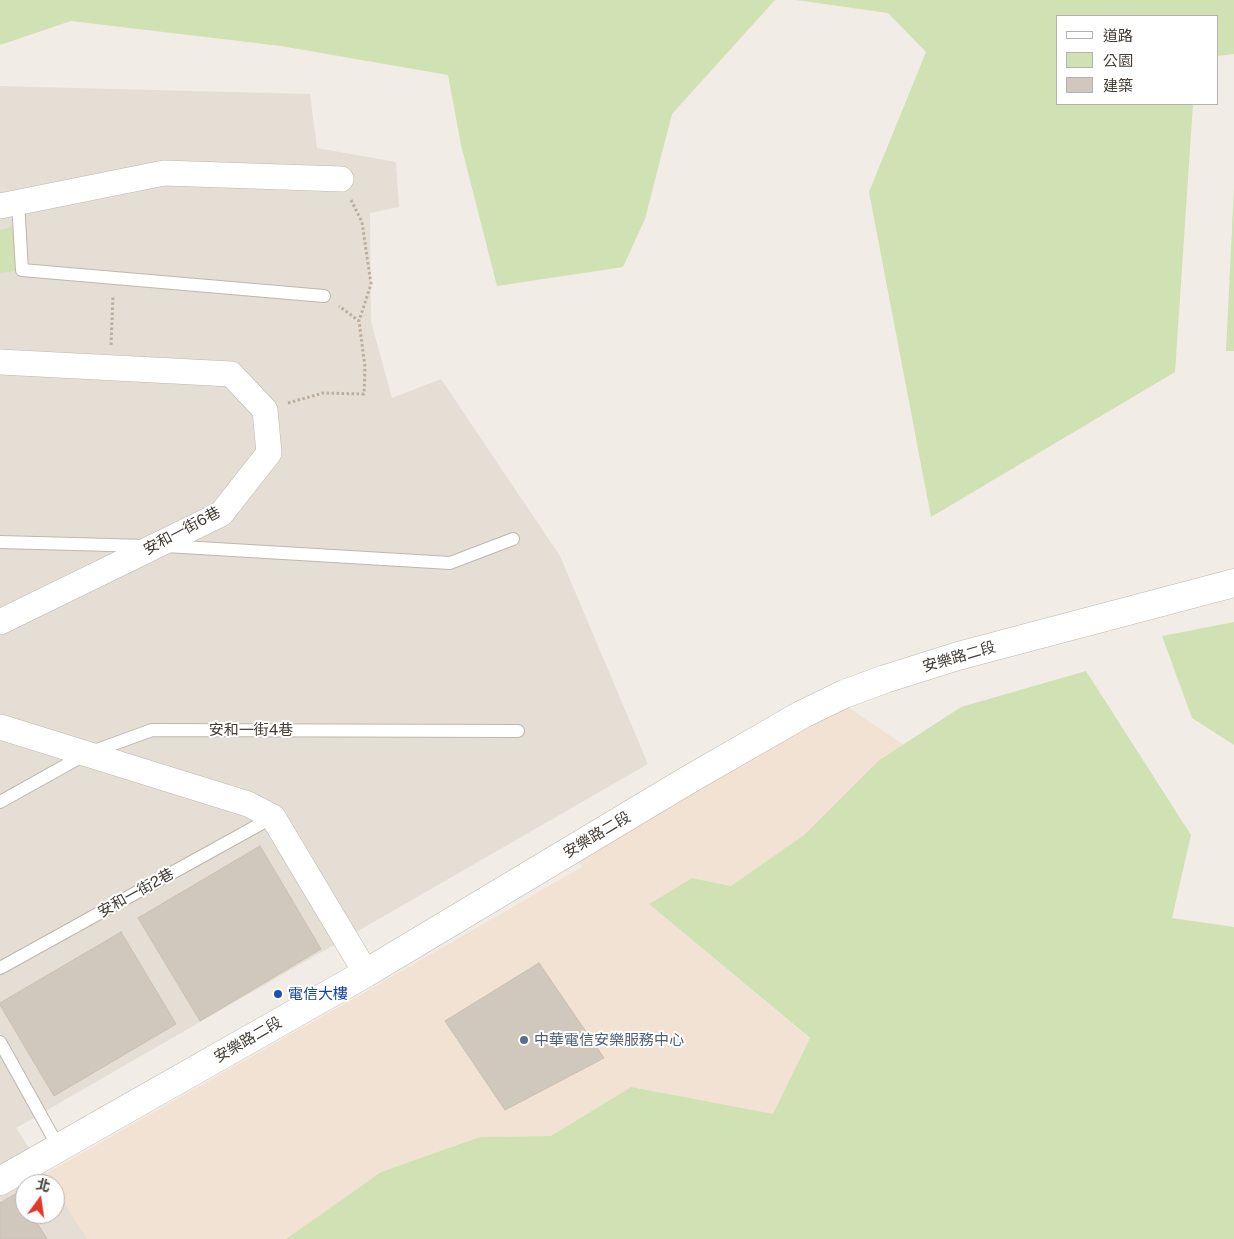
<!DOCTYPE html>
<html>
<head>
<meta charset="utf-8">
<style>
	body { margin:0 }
	#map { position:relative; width:1234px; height:1239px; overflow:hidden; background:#f1ede6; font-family:"Public Sans","Noto Sans TC",sans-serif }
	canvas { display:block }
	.legend { position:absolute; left:1056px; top:15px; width:162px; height:90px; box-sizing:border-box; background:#fff; border:1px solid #b4b1af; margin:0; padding:6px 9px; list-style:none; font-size:15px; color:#433d36 }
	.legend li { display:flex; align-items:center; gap:10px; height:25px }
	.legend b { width:25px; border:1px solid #b4b1af }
	.north { position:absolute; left:15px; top:1174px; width:50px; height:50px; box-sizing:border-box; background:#fff; border:1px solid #b4b1af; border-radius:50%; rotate:14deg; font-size:14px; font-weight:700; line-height:20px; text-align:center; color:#433d36 }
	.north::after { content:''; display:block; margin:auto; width:18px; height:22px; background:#e2382c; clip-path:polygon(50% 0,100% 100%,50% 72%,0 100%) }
</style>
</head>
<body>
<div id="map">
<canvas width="1234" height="1239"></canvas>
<ul class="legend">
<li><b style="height:6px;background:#fff"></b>道路</li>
<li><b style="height:14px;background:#d0e1b3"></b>公園</li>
<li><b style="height:14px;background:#d1c8bd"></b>建築</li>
</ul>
<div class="north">北</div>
</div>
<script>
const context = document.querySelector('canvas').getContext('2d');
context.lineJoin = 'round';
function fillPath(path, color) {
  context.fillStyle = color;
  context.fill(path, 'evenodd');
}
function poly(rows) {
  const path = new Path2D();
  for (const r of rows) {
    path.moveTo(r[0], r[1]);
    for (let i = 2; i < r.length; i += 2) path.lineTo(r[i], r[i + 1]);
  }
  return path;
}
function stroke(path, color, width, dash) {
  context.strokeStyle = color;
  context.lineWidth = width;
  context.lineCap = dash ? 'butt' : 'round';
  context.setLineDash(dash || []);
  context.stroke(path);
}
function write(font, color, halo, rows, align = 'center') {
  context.font = font + ' "Public Sans","Noto Sans TC",sans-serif';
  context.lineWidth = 4;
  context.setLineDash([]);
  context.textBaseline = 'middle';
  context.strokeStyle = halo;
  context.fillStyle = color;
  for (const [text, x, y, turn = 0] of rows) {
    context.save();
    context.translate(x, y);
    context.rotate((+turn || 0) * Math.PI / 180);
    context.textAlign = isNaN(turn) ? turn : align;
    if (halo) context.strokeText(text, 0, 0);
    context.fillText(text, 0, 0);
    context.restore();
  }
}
fillPath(poly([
	[0,86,310,94,317,148,396,162,399,207,370,213,371,321,392,398,441,379,560,556,648,764,16,1128,53,1184,25,1184,25,1214,55,1214,55,1187,87,1239,0,1239]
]), '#e4ded5');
fillPath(poly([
	[840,702,904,745,878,761,804,835,731,886,692,878,649,904,810,1039,773,1115,631,1087,551,1136,480,1137,381,1172,286,1239,87,1239,55,1187,55,1184,53,1184,47,1173,374,987,582,867,572,850]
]), '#f1e2d3');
fillPath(poly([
	[0,0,775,0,672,114,645,219,623,267,497,286,461,145,448,75,281,46,71,21,0,45],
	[796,0,1234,0,1234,54,1218,56,1218,16,1058,16,1058,104,1193,104,1175,372,931,517,869,192,926,52,888,13],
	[1234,187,1234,351,1226,351],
	[15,226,17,271,0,273,0,230],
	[1234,622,1234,745,1192,718,1162,636],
	[1086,671,1191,835,1172,918,1234,927,1234,1239,286,1239,381,1172,480,1137,551,1136,631,1087,773,1114,810,1038,649,904,692,878,731,886,804,835,878,761,961,707]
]), '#d0e1b3');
const building = poly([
	[260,846,321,949,200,1021,138,918,260,846],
	[121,932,176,1024,54,1096,0,1005,0,1003,121,932],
	[539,963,604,1058,505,1110,445,1021,539,963],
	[19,1192,25,1202,25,1214,32,1214,47,1239,0,1239,0,1203,19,1192]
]);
fillPath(building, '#d1c8bd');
stroke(building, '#cbbfb1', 1);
const service = poly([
	[18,202,22,270,324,296],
	[0,542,146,546],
	[166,546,450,563,513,539],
	[0,802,86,754,152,730,518,731],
	[0,968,273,817],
	[0,1042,59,1148]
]);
const minor = poly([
	[0,206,164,173,341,179],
	[0,362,231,374,265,410,269,453,221,514,0,622],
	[0,727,248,804,273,817,366,973]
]);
const tertiary = poly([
	[0,1181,366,973,688,780,801,715,844,694,885,679,958,656,1234,583]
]);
stroke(service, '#beb7ad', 14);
stroke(minor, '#beb7ad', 26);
stroke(tertiary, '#beb7ad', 29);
stroke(poly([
	[351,200,362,222,371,284,359,321],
	[111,345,113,296],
	[288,403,323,393,364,394,365,367,359,321,339,306]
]), '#bcae9d', 3, [2.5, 2.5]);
stroke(service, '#fff', 12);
stroke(minor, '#fff', 25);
stroke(tertiary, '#fff', 28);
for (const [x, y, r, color] of [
	[278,994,5,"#1a4fb4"],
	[524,1040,5,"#5c6f8a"]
]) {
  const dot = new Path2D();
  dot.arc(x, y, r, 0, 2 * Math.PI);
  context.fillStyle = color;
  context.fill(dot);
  stroke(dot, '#fff', 2);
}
write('15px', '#433d36', '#fff', [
	["安和一街6巷",182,531,-28],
	["安樂路二段",959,657,-16],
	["安和一街4巷",251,730],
	["安樂路二段",597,835,-31],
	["安和一街2巷",136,893,-29],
	["安樂路二段",248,1040,-30]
]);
write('15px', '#164399', '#fff', [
	["電信大樓",288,994]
], 'left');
write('15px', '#4e5e75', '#fff', [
	["中華電信安樂服務中心",534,1040]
], 'left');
</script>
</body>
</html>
